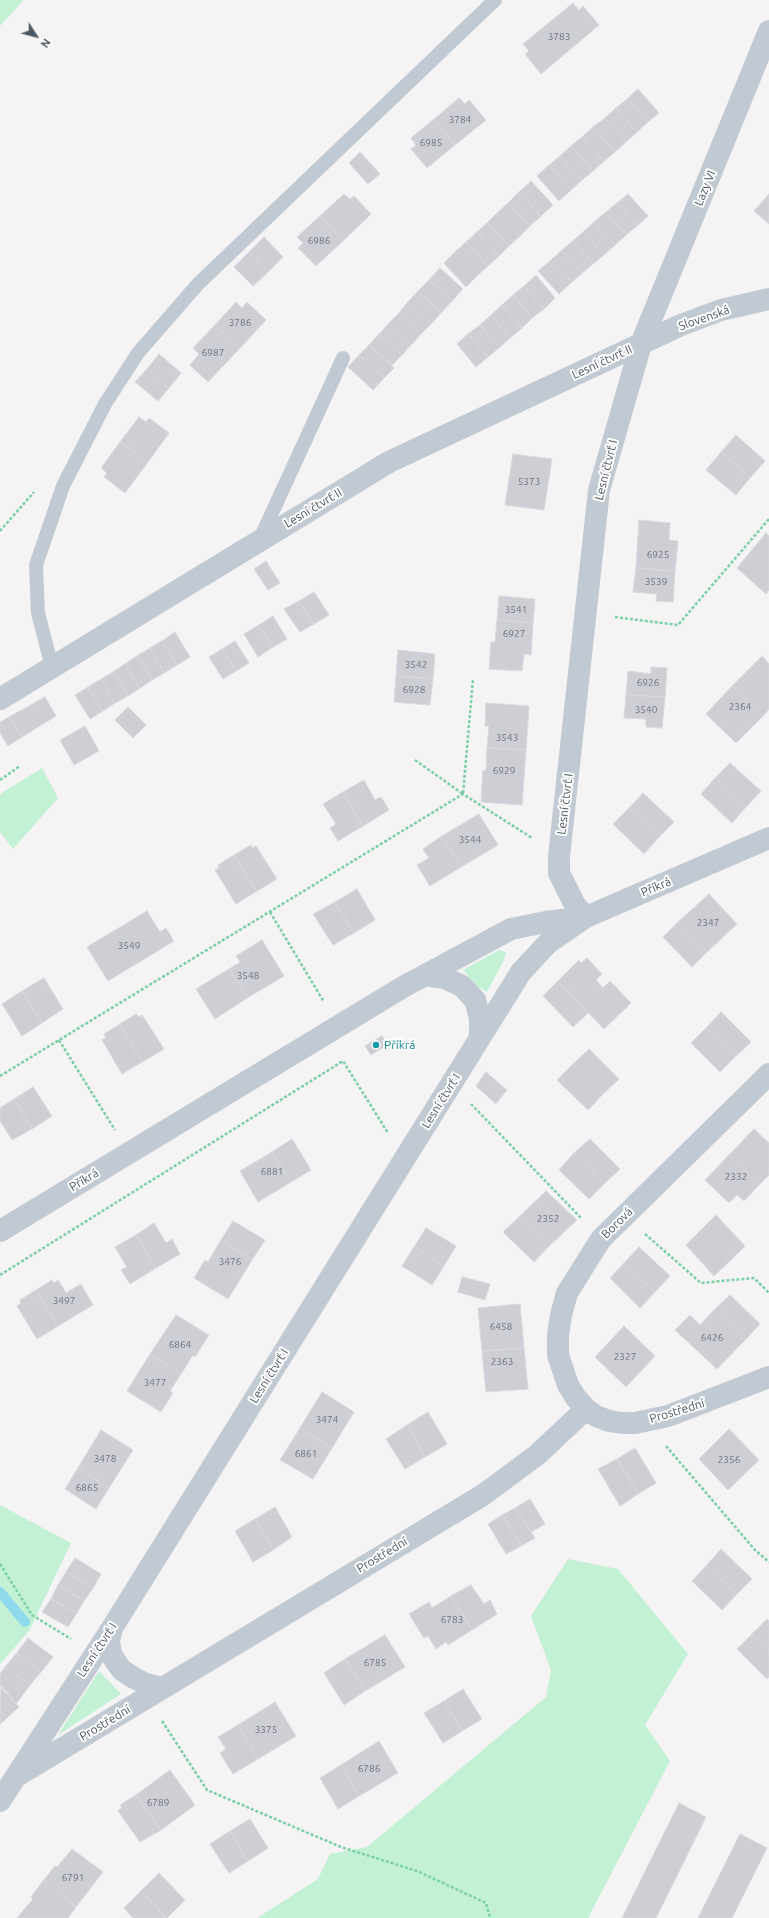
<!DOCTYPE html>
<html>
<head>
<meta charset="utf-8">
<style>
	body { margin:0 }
	#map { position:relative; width:769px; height:1918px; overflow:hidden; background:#f5f3f3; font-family:Ubuntu,sans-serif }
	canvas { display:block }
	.north { position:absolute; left:16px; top:16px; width:40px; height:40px; -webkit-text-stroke:3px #fff; paint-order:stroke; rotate:126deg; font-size:11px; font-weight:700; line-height:16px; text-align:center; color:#4a5661 }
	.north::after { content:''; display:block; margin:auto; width:14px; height:18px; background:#4a5661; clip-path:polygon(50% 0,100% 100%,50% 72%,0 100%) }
</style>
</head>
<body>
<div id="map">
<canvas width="769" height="1918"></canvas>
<div class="north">N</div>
</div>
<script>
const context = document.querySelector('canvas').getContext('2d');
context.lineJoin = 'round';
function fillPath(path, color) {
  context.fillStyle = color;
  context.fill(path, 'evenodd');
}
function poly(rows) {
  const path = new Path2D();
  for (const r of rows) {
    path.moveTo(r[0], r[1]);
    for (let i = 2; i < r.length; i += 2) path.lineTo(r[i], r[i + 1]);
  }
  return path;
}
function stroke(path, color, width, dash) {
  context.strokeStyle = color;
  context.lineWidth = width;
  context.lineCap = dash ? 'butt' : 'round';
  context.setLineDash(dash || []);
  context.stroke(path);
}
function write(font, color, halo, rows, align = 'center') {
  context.font = font + ' Ubuntu,sans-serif';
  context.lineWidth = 4;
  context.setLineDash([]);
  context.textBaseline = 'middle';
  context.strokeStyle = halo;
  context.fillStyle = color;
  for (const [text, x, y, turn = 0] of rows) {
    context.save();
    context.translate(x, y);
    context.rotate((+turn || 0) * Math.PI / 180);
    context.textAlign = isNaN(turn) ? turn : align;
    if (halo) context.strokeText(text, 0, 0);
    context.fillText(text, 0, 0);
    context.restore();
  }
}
fillPath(poly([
	[0,0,24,0,0,26],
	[42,768,58,798,13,849,0,832,0,794],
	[499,950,506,952,504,960,487,992,477,986,463,970],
	[0,1505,71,1543,29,1631,0,1664],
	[568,1559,618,1569,688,1654,645,1725,670,1761,588,1918,257,1918,318,1879,330,1854,367,1847,546,1697,551,1670,531,1616],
	[99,1671,121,1694,58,1735]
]), '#c3f1d5');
stroke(poly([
	[0,1592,25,1622]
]), '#90daee', 10);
const building = poly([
	[573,3,579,10,583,6,599,25,541,74,525,54,529,51,523,44,573,3],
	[638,89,659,113,648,122,627,99,638,89],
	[459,98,465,104,469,100,486,120,455,145,434,119,459,98],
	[627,99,648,122,637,132,616,108,627,99],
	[616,108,637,132,626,142,605,118,616,108],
	[605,118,626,142,615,152,593,127,605,118],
	[434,119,455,145,427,168,411,149,416,145,411,138,434,119],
	[593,127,615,152,604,161,582,137,593,127],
	[582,137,604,161,593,171,571,146,582,137],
	[571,146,593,171,582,180,560,156,571,146],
	[360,152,380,174,368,184,349,163,360,152],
	[560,156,582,180,571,190,549,165,560,156],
	[549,165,571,190,559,201,537,176,549,165],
	[531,181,553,205,541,216,519,192,531,181],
	[519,192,541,216,530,226,508,203,519,192],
	[344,194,350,199,354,196,371,214,343,241,320,216,344,194],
	[628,194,648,216,637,226,617,203,628,194],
	[769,194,769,224,754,211,769,194],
	[508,203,530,226,520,236,497,213,508,203],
	[617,203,637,226,626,235,606,212,617,203],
	[606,212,626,235,615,245,594,222,606,212],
	[497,213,520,236,509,246,487,223,497,213],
	[320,216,343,241,316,266,298,248,303,243,297,237,320,216],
	[594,222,615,245,604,255,583,232,594,222],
	[487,223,509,246,499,256,477,232,487,223],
	[477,232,499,256,488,266,466,242,477,232],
	[583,232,604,255,593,264,573,241,583,232],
	[264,237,283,257,268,272,249,252,264,237],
	[573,241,593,264,582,273,562,250,573,241],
	[466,242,488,266,478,275,455,252,466,242],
	[562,250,582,273,572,282,551,260,562,250],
	[249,252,268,272,253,286,234,267,249,252],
	[455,252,478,275,466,287,444,263,455,252],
	[551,260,572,282,559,294,538,271,551,260],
	[440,268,463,289,452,301,429,280,440,268],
	[536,275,555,298,544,309,524,286,536,275],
	[429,280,452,301,441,313,418,291,429,280],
	[524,286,544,309,532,318,513,295,524,286],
	[418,291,441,313,431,324,408,302,418,291],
	[513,295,532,318,522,328,502,305,513,295],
	[236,302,242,308,247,302,266,320,240,348,215,325,236,302],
	[408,302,431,324,421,334,399,313,408,302],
	[502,305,522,328,510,338,491,315,502,305],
	[399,313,421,334,411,345,389,323,399,313],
	[491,315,510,338,500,347,480,325,491,315],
	[389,323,411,345,402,355,379,334,389,323],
	[215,325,240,348,208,382,190,365,199,354,193,348,215,325],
	[480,325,500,347,488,357,468,334,480,325],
	[379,334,402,355,392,365,369,345,379,334],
	[468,334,488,357,476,367,457,344,468,334],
	[369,345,394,368,384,378,359,355,369,345],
	[159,354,181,373,169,388,147,369,159,354],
	[359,355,384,378,373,390,348,367,359,355],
	[147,369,169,388,158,401,135,382,147,369],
	[139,417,146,422,149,418,169,433,148,462,120,442,139,417],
	[736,435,765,461,750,478,721,452,736,435],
	[120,442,148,462,125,493,104,477,107,473,101,468,120,442],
	[721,452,750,478,736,495,706,470,721,452],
	[513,454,552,459,544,510,505,505,513,454],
	[639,520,670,523,669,540,678,541,675,571,636,568,639,520],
	[766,533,769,536,769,590,766,594,737,568,766,533],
	[266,561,280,583,268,590,254,569,266,561],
	[636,568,675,571,673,602,656,601,657,594,633,592,636,568],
	[314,592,329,615,314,624,299,601,314,592],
	[499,596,535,599,533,623,497,620,499,596],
	[299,601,314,624,300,632,284,609,299,601],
	[273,616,287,639,273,647,259,625,273,616],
	[497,620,533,623,531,655,524,654,522,671,489,669,491,642,495,642,497,620],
	[259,625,273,647,258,657,244,634,259,625],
	[175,632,190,657,177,665,162,641,175,632],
	[162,641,177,665,164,673,150,648,162,641],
	[235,641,249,663,236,671,222,649,235,641],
	[150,648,164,673,152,680,137,656,150,648],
	[222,649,236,671,223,679,209,657,222,649],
	[398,650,435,654,433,679,396,676,398,650],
	[137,656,152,680,140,688,125,664,137,656],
	[762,656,769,664,769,709,763,716,732,686,762,656],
	[125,664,140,688,128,696,113,672,125,664],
	[651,667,667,668,665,697,626,695,628,671,651,674,651,667],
	[113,672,128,696,115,703,101,679,113,672],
	[396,676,433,679,430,705,394,702,396,676],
	[101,679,115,703,103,711,88,687,101,679],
	[732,686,763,716,736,743,706,714,732,686],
	[88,687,103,711,90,719,75,695,88,687],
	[626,695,665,697,662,728,646,727,646,719,624,718,626,695],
	[45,697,56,716,22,737,9,717,45,697],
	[486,703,529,706,526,750,487,748,489,726,485,726,486,703],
	[128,707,146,725,133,738,115,720,128,707],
	[9,717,22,737,8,746,0,733,0,722,9,717],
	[85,726,99,751,74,765,60,740,85,726],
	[487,748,526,750,522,805,481,802,483,770,486,771,487,748],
	[730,763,761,791,746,807,715,778,730,763],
	[715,778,746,807,732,823,701,794,715,778],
	[364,780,375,800,381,797,389,810,363,826,343,792,364,780],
	[343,792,363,826,338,841,330,828,336,824,323,804,343,792],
	[643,793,674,822,659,837,629,808,643,793],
	[629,808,659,837,644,854,613,824,629,808],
	[479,814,498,845,461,867,442,836,479,814],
	[442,836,461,867,430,886,417,865,429,858,423,849,442,836],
	[251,845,252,848,256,846,277,879,257,891,234,855,251,845],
	[234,855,257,891,236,904,215,870,219,868,218,865,234,855],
	[357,889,375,920,354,933,335,902,357,889],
	[709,894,737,924,707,952,678,922,709,894],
	[335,902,354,933,333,945,313,914,335,902],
	[147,911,160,932,166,928,174,941,108,981,87,947,147,911],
	[678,922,707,952,692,967,663,937,678,922],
	[262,940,284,976,247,998,229,969,240,962,236,956,262,940],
	[587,958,602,974,596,980,603,988,610,981,631,1003,604,1029,558,981,579,960,581,963,587,958],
	[229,969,247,998,215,1019,196,989,229,969],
	[44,978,63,1009,42,1023,22,991,44,978],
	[558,981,588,1013,573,1027,543,996,558,981],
	[22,991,42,1023,22,1036,2,1004,22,991],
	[721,1012,751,1042,735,1057,706,1028,721,1012],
	[136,1014,139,1017,142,1015,164,1049,142,1062,120,1024,136,1014],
	[120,1024,142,1062,122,1074,102,1040,106,1038,104,1034,120,1024],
	[706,1028,735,1057,720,1072,691,1043,706,1028],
	[382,1036,387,1045,371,1055,365,1046,382,1036],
	[589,1049,619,1079,603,1094,573,1064,589,1049],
	[573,1064,603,1094,588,1110,557,1080,573,1064],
	[486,1072,507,1090,496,1104,476,1086,486,1072],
	[33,1087,52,1116,32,1129,14,1099,33,1087],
	[14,1099,32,1129,12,1140,0,1121,0,1108,14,1099],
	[754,1129,769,1143,769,1175,759,1185,729,1155,754,1129],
	[292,1139,311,1170,291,1182,272,1152,292,1139],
	[590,1139,620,1169,604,1184,574,1153,590,1139],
	[272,1152,291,1182,258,1202,240,1171,272,1152],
	[574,1153,604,1184,589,1199,559,1170,574,1153],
	[729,1155,759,1185,744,1201,737,1195,729,1203,705,1180,729,1155],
	[546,1191,577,1220,548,1247,519,1217,546,1191],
	[716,1215,745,1246,730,1261,700,1231,716,1215],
	[519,1217,548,1247,534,1262,503,1232,519,1217],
	[233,1221,265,1240,252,1260,221,1240,233,1221],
	[154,1223,166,1243,172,1239,180,1254,156,1268,136,1235,154,1223],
	[426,1228,456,1246,444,1266,414,1247,426,1228],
	[700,1231,730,1261,714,1276,686,1245,700,1231],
	[136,1235,156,1268,130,1284,121,1270,127,1267,115,1247,136,1235],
	[221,1240,252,1260,228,1299,194,1278,205,1260,208,1262,221,1240],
	[414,1247,444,1266,432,1285,402,1266,414,1247],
	[639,1247,670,1276,655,1292,624,1263,639,1247],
	[624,1263,655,1292,640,1308,610,1278,624,1263],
	[462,1277,490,1284,485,1300,458,1292,462,1277],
	[52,1280,54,1283,58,1280,66,1293,81,1284,93,1305,58,1326,36,1290,52,1280],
	[36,1290,58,1326,37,1339,17,1306,21,1303,20,1300,36,1290],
	[730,1295,760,1324,745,1340,714,1310,730,1295],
	[520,1304,524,1348,482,1351,478,1308,520,1304],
	[714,1310,745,1340,717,1369,675,1330,690,1315,700,1325,714,1310],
	[176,1315,209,1335,195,1357,193,1355,181,1374,150,1354,176,1315],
	[624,1326,655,1356,626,1387,595,1357,624,1326],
	[524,1348,528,1389,486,1392,482,1351,524,1348],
	[150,1354,181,1374,170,1391,173,1393,161,1412,127,1391,150,1354],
	[322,1392,354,1412,332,1448,300,1428,322,1392],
	[428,1412,447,1444,425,1457,407,1425,428,1412],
	[407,1425,425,1457,405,1469,386,1439,407,1425],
	[300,1428,332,1448,313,1479,280,1460,300,1428],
	[729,1429,759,1460,728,1490,699,1459,729,1429],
	[101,1430,133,1450,109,1488,78,1468,101,1430],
	[635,1448,656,1483,638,1494,617,1459,635,1448],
	[617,1459,638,1494,620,1506,598,1469,617,1459],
	[78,1468,109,1488,96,1509,65,1489,78,1468],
	[530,1499,545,1524,531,1532,515,1508,530,1499],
	[275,1507,292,1537,273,1550,255,1519,275,1507],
	[515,1508,535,1538,521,1546,502,1515,515,1508],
	[502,1515,521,1546,506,1554,488,1524,502,1515],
	[255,1519,273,1550,253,1562,235,1531,255,1519],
	[721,1549,752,1579,737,1594,706,1566,721,1549],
	[75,1558,101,1574,93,1588,66,1572,75,1558],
	[706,1566,737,1594,722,1610,692,1581,706,1566],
	[66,1572,93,1588,84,1601,58,1585,66,1572],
	[58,1585,84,1601,77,1613,51,1599,58,1585],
	[471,1585,484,1604,490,1600,497,1614,472,1630,451,1596,471,1585],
	[451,1596,472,1630,448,1645,446,1642,436,1649,428,1636,424,1638,409,1614,429,1602,432,1608,451,1596],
	[51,1599,77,1613,68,1627,42,1612,51,1599],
	[767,1619,769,1621,769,1651,752,1634,767,1619],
	[752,1634,769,1651,769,1677,767,1679,737,1649,752,1634],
	[385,1635,405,1667,365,1691,345,1659,385,1635],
	[28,1638,53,1657,41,1672,16,1654,28,1638],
	[16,1654,41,1672,30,1685,5,1667,16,1654],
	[345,1659,365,1691,344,1705,324,1673,345,1659],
	[5,1667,30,1685,16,1704,0,1686,0,1674,5,1667],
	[1,1685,19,1707,7,1718,0,1710,1,1685],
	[463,1689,482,1719,462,1731,444,1701,463,1689],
	[444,1701,462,1731,443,1743,424,1713,444,1701],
	[275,1702,296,1736,258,1759,238,1725,275,1702],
	[0,1710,7,1718,0,1724,0,1710],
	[238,1725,258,1759,233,1774,220,1753,226,1749,218,1737,238,1725],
	[379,1741,398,1773,359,1796,341,1765,379,1741],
	[341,1765,359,1796,338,1809,320,1778,341,1765],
	[170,1770,195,1805,161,1830,136,1795,170,1770],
	[136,1795,161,1830,140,1842,118,1811,122,1807,120,1805,136,1795],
	[679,1803,706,1817,656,1918,622,1918,679,1803],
	[250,1819,268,1848,248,1861,230,1831,250,1819],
	[230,1831,248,1861,229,1873,210,1844,230,1831],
	[740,1834,767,1848,732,1918,698,1918,740,1834],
	[72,1849,103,1872,76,1907,43,1881,55,1866,57,1867,72,1849],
	[159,1873,185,1900,167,1918,141,1891,159,1873],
	[43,1881,76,1907,68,1918,17,1918,33,1899,31,1897,43,1881],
	[141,1891,166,1918,133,1918,124,1908,141,1891]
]);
fillPath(building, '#cdcfd5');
stroke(building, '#d7d9de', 1);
stroke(poly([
	[0,531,34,492],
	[615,617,678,625,769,519],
	[415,760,463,794,473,679],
	[0,780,20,766],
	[270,912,324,1002],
	[59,1040,115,1130],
	[0,1076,463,794,532,838],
	[471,1104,582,1219],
	[645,1234,701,1283,754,1278,769,1293],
	[0,1275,343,1061,388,1133],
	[666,1446,755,1550,769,1562],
	[0,1564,32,1615,71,1639],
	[162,1721,207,1790,341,1847,417,1871,486,1903,490,1918]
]), '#7ad0a6', 2.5, [3, 2]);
stroke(poly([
	[260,539,343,358],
	[52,667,38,613,36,565,63,486,105,404,138,353,198,284,495,0]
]), '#c1cad2', 14);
stroke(poly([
	[0,699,389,462,681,325,721,310,769,299],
	[586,917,575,905,559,873,559,856,599,490,641,344,769,31],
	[425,975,445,978,462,986,475,1000,480,1018,480,1037],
	[769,1074,601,1239,567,1293,561,1315,558,1335,558,1355,568,1385,576,1398,586,1409,596,1416,609,1421,622,1423,635,1423,668,1416,769,1377],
	[0,1231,403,987,511,929,546,922,586,917,769,838],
	[112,1628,109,1641,111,1654,116,1662,122,1670,134,1678,146,1684,162,1688],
	[20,1774,483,1495,537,1455,586,1409],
	[0,1801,112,1628,521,972,548,943,586,917]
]), '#c1cad2', 22);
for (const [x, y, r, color] of [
	[376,1045,4,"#0f9aa8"]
]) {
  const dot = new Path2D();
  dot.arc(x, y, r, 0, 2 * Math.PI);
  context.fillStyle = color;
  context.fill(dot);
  stroke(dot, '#fff', 1.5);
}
write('10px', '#6b747e', null, [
	["3783",559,37],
	["3784",460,120],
	["6985",431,143],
	["6986",319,241],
	["3786",240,323],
	["6987",213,353],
	["5373",529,482],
	["6925",658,555],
	["3539",656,582],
	["3541",516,610],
	["6927",514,634],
	["3542",416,665],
	["6926",648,683],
	["6928",414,690],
	["2364",740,707],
	["3540",646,710],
	["3543",507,738],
	["6929",504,771],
	["3544",470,840],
	["2347",708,923],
	["3549",129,946],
	["3548",248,976],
	["6881",272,1172],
	["2332",736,1177],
	["2352",548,1219],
	["3476",230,1262],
	["3497",64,1301],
	["6458",501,1327],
	["6426",712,1338],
	["6864",180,1345],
	["2327",625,1357],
	["2363",502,1362],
	["3477",155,1383],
	["3474",327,1420],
	["6861",306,1454],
	["3478",105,1459],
	["2356",729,1460],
	["6865",87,1488],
	["6783",452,1620],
	["6785",375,1663],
	["3375",266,1730],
	["6786",369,1769],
	["6789",158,1803],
	["6791",73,1878]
]);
write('12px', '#4a5661', '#fff', [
	["Lazy VI",705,188,-68],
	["Slovenská",704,318,-19],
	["Lesní čtvrť II",602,362,-25],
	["Lesní čtvrť I",606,470,-76],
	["Lesní čtvrť II",313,508,-31],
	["Lesní čtvrť I",565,804,-83],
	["Příkrá",656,887,-23],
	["Lesní čtvrť I",441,1101,-58],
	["Příkrá",84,1180,-31],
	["Borová",617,1223,-45],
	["Lesní čtvrť I",269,1376,-58],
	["Prostřední",677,1411,-17],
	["Prostřední",382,1555,-31],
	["Lesní čtvrť I",97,1650,-57],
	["Prostřední",105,1723,-31]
]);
write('12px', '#0d838f', '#fff', [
	["Příkrá",384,1045]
], 'left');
</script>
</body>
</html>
